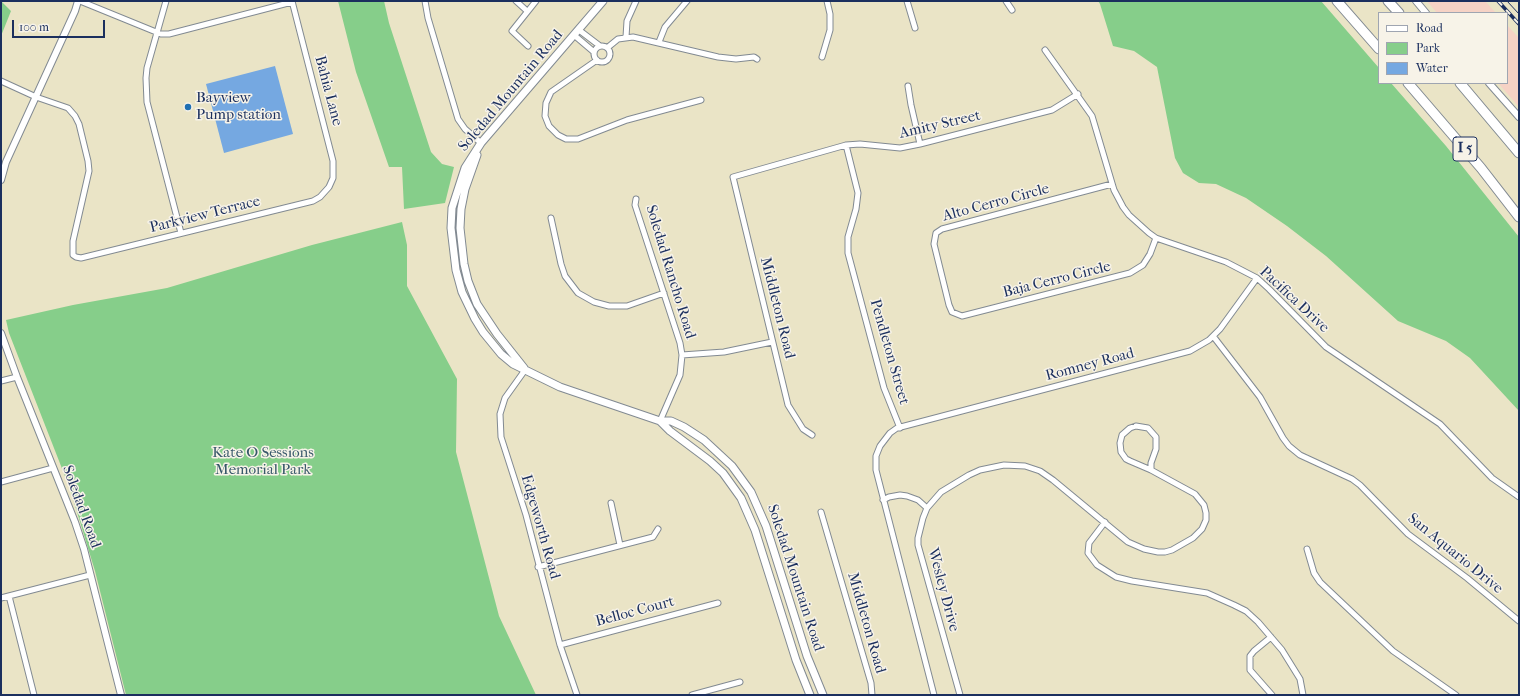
<!DOCTYPE html>
<html>
<head>
<meta charset="utf-8">
<style>
	body { margin:0 }
	#map { position:relative; width:1520px; height:696px; overflow:hidden; background:#eae4c6; font-family:"IM FELL French Canon",serif }
	canvas { display:block }
	.frame { position:absolute; inset:0; border:2px solid #1b2f5e; pointer-events:none }
	.legend { position:absolute; left:1378px; top:12px; width:130px; height:72px; box-sizing:border-box; background:#f7f3e8; border:1px solid #9fa5b1; margin:0; padding:5px 7px; list-style:none; font-size:12px; color:#1b2f5e }
	.legend li { display:flex; align-items:center; gap:8px; height:20px }
	.legend b { width:20px; border:1px solid #9fa5b1 }
	.scale { position:absolute; left:12px; top:20px; width:93px; height:18px; box-sizing:border-box; border:2px solid #1b2f5e; border-top:0; padding-left:5px; font-size:12px; line-height:14px; white-space:nowrap; color:#1b2f5e; -webkit-text-stroke:3px #f7f3e8; paint-order:stroke }
</style>
</head>
<body>
<div id="map">
<canvas width="1520" height="696"></canvas>
<div class="frame"></div>
<ul class="legend">
<li><b style="height:5px;background:#fff"></b>Road</li>
<li><b style="height:11px;background:#86ce8a"></b>Park</li>
<li><b style="height:11px;background:#75a8e1"></b>Water</li>
</ul>
<div class="scale">100 m</div>
</div>
<script>
const context = document.querySelector('canvas').getContext('2d');
context.lineJoin = 'round';
function fillPath(path, color) {
  context.fillStyle = color;
  context.fill(path, 'evenodd');
}
function poly(rows) {
  const path = new Path2D();
  for (const r of rows) {
    if (r.length === 3) {
      path.moveTo(r[0] + r[2], r[1]);
      path.arc(r[0], r[1], r[2], 0, 2 * Math.PI);
      continue;
    }
    path.moveTo(r[0], r[1]);
    for (let i = 2; i < r.length; i += 2) path.lineTo(r[i], r[i + 1]);
  }
  return path;
}
function stroke(path, color, width, dash) {
  context.strokeStyle = color;
  context.lineWidth = width;
  context.lineCap = dash ? 'butt' : 'round';
  context.setLineDash(dash || []);
  context.stroke(path);
}
function write(font, color, halo, rows, align = 'center') {
  context.font = font + ' "IM FELL French Canon",serif';
  context.lineWidth = 3;
  context.setLineDash([]);
  context.textBaseline = 'middle';
  context.strokeStyle = halo;
  context.fillStyle = color;
  for (const [text, x, y, turn = 0] of rows) {
    context.save();
    context.translate(x, y);
    context.rotate((+turn || 0) * Math.PI / 180);
    context.textAlign = isNaN(turn) ? turn : align;
    if (halo) context.strokeText(text, 0, 0);
    context.fillText(text, 0, 0);
    context.restore();
  }
}
fillPath(poly([
	[1427,1,1485,1,1496,13,1437,13],
	[1507,25,1519,38,1519,107,1498,83,1507,83]
]), '#f6d2c5');
fillPath(poly([
	[1,1,11,11,1,36],
	[338,1,384,1,389,23,431,152,442,164,454,167,445,203,404,209,402,167,389,167,356,72],
	[1098,1,1321,1,1379,68,1379,83,1391,83,1446,146,1519,237,1519,411,1470,358,1446,341,1398,321,1326,256,1287,226,1246,198,1216,184,1199,183,1183,173,1175,158,1157,67,1134,51,1113,46,1100,4],
	[402,222,407,245,407,286,457,379,456,452,499,616,536,695,126,695,95,571,70,489,9,333,6,320,73,305,167,288,312,245]
]), '#86ce8a');
fillPath(poly([
	[275,66,293,134,224,153,206,84]
]), '#75a8e1');
const minor = poly([
	[80,1,161,34,169,34,292,2],
	[166,1,147,68,146,78,147,102,181,233],
	[425,1,428,18,458,119,465,129,481,143],
	[516,1,527,11],
	[907,1,915,28],
	[1006,1,1012,10],
	[579,30,600,46],
	[574,35,594,52],
	[626,37,627,21,636,1],
	[659,42,665,27,687,1],
	[528,46,512,31,536,1],
	[602,54,8],
	[607,48,618,39,633,37,718,57,736,59,754,57,757,59],
	[1045,50,1092,116,1114,190,1123,207,1129,215,1149,233,1156,238,1226,262,1257,278,1269,289,1326,347,1440,424,1492,478,1519,497],
	[822,57,830,30,830,14,827,1],
	[597,60,551,92,546,103,545,116,549,126,558,135,566,139,578,139,627,120,701,100],
	[1,81,36,97,68,108,75,116,79,124,88,161,89,171,73,241,73,255,76,257,81,258,313,201,320,197,329,187,333,178,333,161,292,1],
	[908,86,911,105,920,144],
	[846,145,858,193,856,209,848,237,848,253,884,388,900,428],
	[1112,184,942,229,936,233,934,244,949,305,952,312,962,316,1130,273,1143,265,1150,254,1156,238],
	[636,199,635,205,680,343,682,355,680,375,660,421],
	[551,218,561,264,565,276,578,293,594,302,609,306,627,306,664,293],
	[1213,336,1260,397,1283,438,1289,446,1300,455,1352,479,1360,485,1408,534,1467,578,1519,621],
	[682,355,724,352,772,342],
	[525,370,505,398,500,414,501,437,526,515,560,645,577,695],
	[1,381,17,377],
	[1136,426,1148,428,1156,437,1156,449,1151,463,1151,470,1130,461,1126,459,1121,452,1120,443,1122,435,1130,428,1136,426],
	[812,435,803,429,788,405,733,177,846,145,860,144,900,148,920,144,1052,110,1078,94],
	[1,482,53,468],
	[883,500,889,497,900,495,907,496,918,500,927,508],
	[611,503,620,545],
	[821,512,871,683,872,695],
	[1105,522,1089,543,1088,553,1097,565,1116,577,1132,581,1207,593,1234,605,1246,611,1258,622,1282,650,1300,679,1303,695],
	[1307,549,1314,573,1320,582,1393,651,1456,695],
	[538,567,653,537,658,529],
	[9,596,34,695],
	[1,598,90,575],
	[1271,637,1254,651,1250,656,1250,670,1272,695],
	[560,645,718,603],
	[692,695,740,682],
	[934,695,876,470,876,456,880,446,890,433,897,428,1190,351,1209,340,1220,329,1257,278],
	[960,695,918,545,918,538,923,518,927,508,941,492,969,475,980,470,1004,465,1025,466,1040,471,1053,480,1128,542,1144,549,1158,552,1165,552,1172,550,1193,538,1202,529,1206,520,1206,513,1204,505,1195,494,1151,470]
]);
const tertiary = poly([
	[1416,1,1426,13],
	[1489,83,1519,117],
	[1,180,6,162,75,11,78,1],
	[1,333,17,377,75,522,84,549,121,695]
]);
const secondary = poly([
	[603,1,481,143,465,168,452,208,451,228,456,270,462,292,475,319,483,332,501,354,513,364,560,387,660,421,671,421,684,427,704,440,732,466,751,492,766,526,807,656,823,695],
	[477,155,465,189,461,209,460,228,464,264,468,281,477,304,497,334,524,368],
	[660,421,670,431,710,461,723,473,741,498,755,530,796,660,810,695]
]);
const motorway = poly([
	[1337,1,1379,49],
	[1388,1,1399,13],
	[1408,83,1481,168,1519,217],
	[1460,83,1519,153]
]);
stroke(minor, '#828a92', 7);
stroke(tertiary, '#828a92', 8);
stroke(secondary, '#828a92', 9);
stroke(motorway, '#828a92', 11);
stroke(minor, '#fff', 5);
stroke(tertiary, '#fff', 6);
stroke(secondary, '#fff', 7);
stroke(motorway, '#fff', 9);
stroke(poly([
	[1507,1,1519,14]
]), '#1b2f5e', 1);
const rail = poly([
	[1498,1,1519,24]
]);
stroke(rail, '#1b2f5e', 3.5);
stroke(rail, '#f7f3e8', 2, [6]);
for (const [x, y, r, color] of [
	[188,107,4,"#1f6fb2"]
]) {
  const dot = new Path2D();
  dot.arc(x, y, r, 0, 2 * Math.PI);
  context.fillStyle = color;
  context.fill(dot);
  stroke(dot, '#f7f3e8', 1.5);
}
for (const [x, y, w] of [
	[1465,149,24]
]) {
  const box = new Path2D();
  box.roundRect(x - w / 2, y - 12, w, 24, 3);
  context.fillStyle = '#f7f3e8';
  context.fill(box);
  stroke(box, '#1b2f5e', 1);
}
write('bold 14px', '#1b2f5e', null, [
	["I 5",1465,149]
]);
write('15px', '#1b2f5e', '#f7f3e8', [
	["Bahia Lane",328,91,75],
	["Soledad Mountain Road",511,91,-50],
	["Amity Street",940,125,-13],
	["Alto Cerro Circle",996,203,-15],
	["Parkview Terrace",205,215,-14],
	["Soledad Rancho Road",670,272,73],
	["Baja Cerro Circle",1057,280,-14],
	["Pacifica Drive",1294,300,43],
	["Middleton Road",777,308,76],
	["Pendleton Street",889,352,74],
	["Romney Road",1090,365,-15],
	["Soledad Road",81,507,70],
	["Edgeworth Road",540,527,74],
	["San Aquario Drive",1455,554,39],
	["Soledad Mountain Road",795,578,72],
	["Wesley Drive",943,590,75],
	["Belloc Court",635,612,-15],
	["Middleton Road",866,623,74]
]);
write('15px', '#1b2f5e', '#f7f3e8', [
	["Bayview",196,98],
	["Pump station",196,115]
], 'left');
write('15px', '#365769', '#f7f3e8', [
	["Kate O Sessions",263,453],
	["Memorial Park",263,470]
]);
</script>
</body>
</html>
